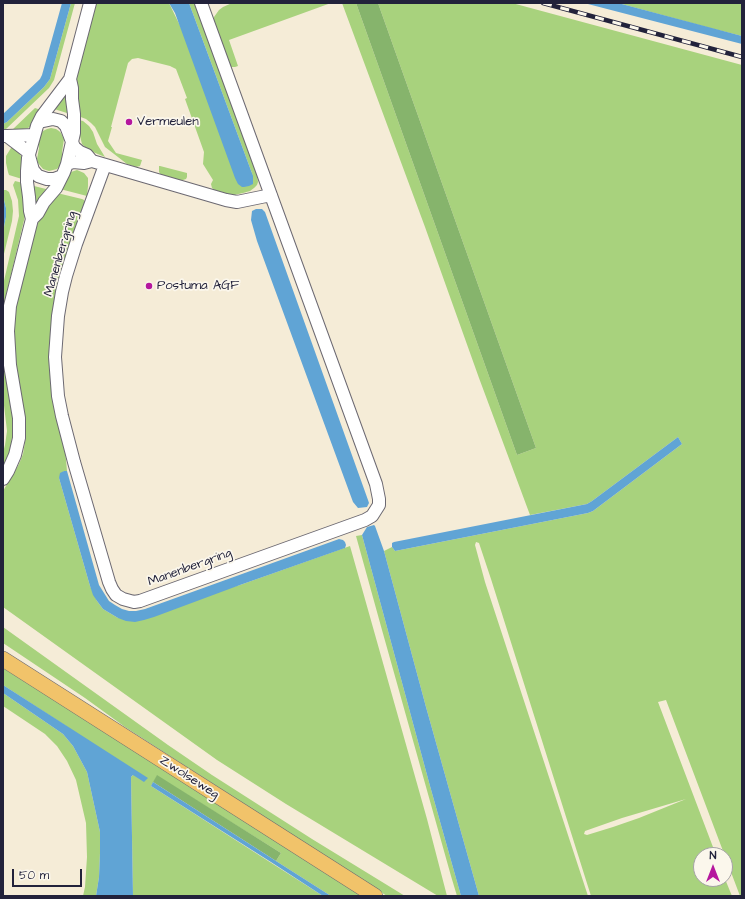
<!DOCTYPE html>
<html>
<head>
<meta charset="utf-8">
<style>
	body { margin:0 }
	#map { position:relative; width:745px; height:899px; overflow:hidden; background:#f5ecd7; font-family:"Architects Daughter",sans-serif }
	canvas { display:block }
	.frame { position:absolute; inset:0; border:4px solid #22223b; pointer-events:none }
	.north { position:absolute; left:693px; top:847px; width:40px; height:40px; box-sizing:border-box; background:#fbf7ec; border:1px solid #a4a2a5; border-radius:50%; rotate:0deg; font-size:11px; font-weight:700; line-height:16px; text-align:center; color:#22223b }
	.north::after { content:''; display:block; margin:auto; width:14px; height:18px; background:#b5179e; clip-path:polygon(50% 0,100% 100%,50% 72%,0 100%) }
	.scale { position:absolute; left:12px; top:869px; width:70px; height:18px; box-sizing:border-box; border:2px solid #22223b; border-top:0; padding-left:5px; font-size:12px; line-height:14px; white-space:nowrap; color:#22223b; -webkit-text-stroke:3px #fbf7ec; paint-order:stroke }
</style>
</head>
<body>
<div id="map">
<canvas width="745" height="899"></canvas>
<div class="frame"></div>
<div class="north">N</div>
<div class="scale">50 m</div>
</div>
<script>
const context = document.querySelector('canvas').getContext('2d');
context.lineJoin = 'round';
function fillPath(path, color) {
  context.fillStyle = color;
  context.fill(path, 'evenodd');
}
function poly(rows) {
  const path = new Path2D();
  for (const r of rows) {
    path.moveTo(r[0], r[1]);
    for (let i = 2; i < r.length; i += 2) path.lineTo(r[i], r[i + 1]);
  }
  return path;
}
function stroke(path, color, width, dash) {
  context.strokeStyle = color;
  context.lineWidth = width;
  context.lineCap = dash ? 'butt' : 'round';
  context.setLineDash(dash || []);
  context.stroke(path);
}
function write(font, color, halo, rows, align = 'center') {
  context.font = font + ' "Architects Daughter",sans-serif';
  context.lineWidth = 3.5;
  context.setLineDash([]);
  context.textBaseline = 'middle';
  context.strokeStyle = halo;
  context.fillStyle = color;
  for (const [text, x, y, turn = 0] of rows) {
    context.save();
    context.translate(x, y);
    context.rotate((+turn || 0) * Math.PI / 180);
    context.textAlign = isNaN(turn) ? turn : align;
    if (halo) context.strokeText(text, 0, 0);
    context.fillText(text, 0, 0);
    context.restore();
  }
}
fillPath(poly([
	[71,3,75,3,54,80,49,88,5,130,3,130,3,124,7,122,44,87,50,79],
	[95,3,169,3,253,176,189,3,195,3,257,174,258,182,257,185,254,188,250,191,243,193,234,195,228,194,216,191,212,188,211,184,213,180,203,164,204,152,185,99,187,98,176,69,170,66,138,58,132,59,128,63,111,127,112,127,108,141,116,153,142,160,140,166,136,167,127,164,105,147,95,127,91,123,86,119,78,116,76,87,79,63],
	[232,3,331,3,229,40,238,66,235,67,231,67,229,65,214,24,214,17,219,10,223,7],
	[342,3,356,3,517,455,536,448,378,3,512,3,742,65,742,896,740,896,666,700,658,702,716,855,701,855,701,879,725,879,732,896,591,896,491,579,479,543,476,542,475,545,485,582,588,896,479,896,426,707,384,551,392,547,395,551,588,513,593,511,682,444,678,437,592,501,587,504,530,515,479,378,425,227],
	[686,799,639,818,613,827,587,835,584,834,585,831,622,818],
	[618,3,742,3,742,36,710,28],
	[66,87,70,114,51,108],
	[35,108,41,110,31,126,28,128,23,129,12,130],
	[79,120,83,121,89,126,93,132,97,144,105,157,88,150,82,144,80,136],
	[51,128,56,129,59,131,61,133,64,139,62,152,63,159,61,164,57,169,49,171,43,169,38,163,37,159,39,148,38,141,40,134,43,131,47,129],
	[11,148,13,148,19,153,21,156,22,165,22,179,9,175,8,172,6,163,6,156],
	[159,166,160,166,187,173,187,177,186,179,180,181,161,175,159,172],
	[77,170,84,173,88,178,88,186,87,196,60,189,68,175,71,172],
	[15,181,23,183,25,216,4,304,3,310,3,285,19,216,18,200,13,185],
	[30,185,50,190,34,211],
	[3,190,6,190,9,192,12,201,13,211,12,221,3,258,3,232,6,217,6,208,3,196],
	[57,193,82,199,84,200,85,202,57,292,65,449,67,471,64,471,59,478,90,586,97,601,103,609,118,618,240,585,350,546,427,819,447,896,438,896,286,804,217,760,3,607,3,491,19,464,23,454,26,436,23,407,16,365,14,343,14,313,32,239,40,218],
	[3,356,13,419,13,429,11,446,9,453,3,466,3,453,5,445,7,431,3,397],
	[362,535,430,786,461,896,457,896,451,876,382,630,356,536],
	[3,627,168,745,212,775,312,839,405,896,387,896,125,727,85,698,3,643],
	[3,668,146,757,364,896,331,896,276,861,281,853,157,776,151,786,323,896,133,896,131,777,133,775,66,726,3,685],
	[3,693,63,734,73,746,87,772,100,832,100,853,99,877,96,896,83,896,85,887,87,857,86,823,76,780,67,761,57,746,45,734,3,706]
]), '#a8d27d');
fillPath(poly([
	[356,3,378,3,536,448,517,455],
	[157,775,281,853,276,861,153,782]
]), '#86b46c');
fillPath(poly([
	[62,3,71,3,50,79,44,87,7,122,3,124,3,114,40,79,42,75],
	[169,3,189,3,253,176,253,184,249,186,244,187,242,187,238,184,235,178,175,13],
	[584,3,618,3,742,36,742,44],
	[3,196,6,208,6,217,3,232],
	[256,209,262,209,265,212,270,226,368,500,369,503,367,507,358,508,353,502,257,241,251,220,252,211],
	[678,437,682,444,593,511,588,513,395,551,392,547,392,543,394,542,587,504,592,501],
	[64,471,67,471,99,585,109,601,115,605,122,609,129,611,136,611,145,609,339,539,343,540,345,542,346,545,345,548,240,585,154,617,144,620,135,622,126,621,118,618,103,609,97,601,93,595,90,586,59,478,60,473],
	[374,525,375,526,384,551,426,707,479,896,461,896,430,786,362,535,367,527],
	[3,685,148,778,144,782,133,775,131,777,133,896,96,896,99,877,100,853,100,832,87,772,73,746,63,734,3,693],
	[153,782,276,861,331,896,323,896,274,864,151,786]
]), '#60a4d5');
const minor = poly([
	[39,122,53,119,61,121,66,126,74,147,80,152,87,155,92,161,226,200,237,202,271,195],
	[4,136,7,136,34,135],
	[7,136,28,152,33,170,38,176,47,179,54,179,62,176],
	[67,164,73,162,84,163,92,161],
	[105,165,76,244,66,276,62,292,58,316,55,357,58,396,62,416,74,462,109,582,112,589,116,595,123,599,134,602,140,601,365,520,372,516,379,505,379,499,376,484,201,3],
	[32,219,38,213,44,202,56,188,64,172,67,164,74,133,74,114,72,99,72,88,70,79],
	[3,479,8,471,15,455,19,438,19,418,10,365,8,331,10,306,32,219,30,211,29,197,27,182,27,171,28,158,37,126,42,116,70,79,90,3]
]);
const major = poly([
	[3,659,375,896]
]);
stroke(minor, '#6c6972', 14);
stroke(major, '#6c6972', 16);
stroke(minor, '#fff', 12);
stroke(major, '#f1c36a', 15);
const rail = poly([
	[543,3,742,57]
]);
stroke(rail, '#22223b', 4.5);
stroke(rail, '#fbf7ec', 3, [9]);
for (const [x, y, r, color] of [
	[129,122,4,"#b5179e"],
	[149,286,4,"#b5179e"]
]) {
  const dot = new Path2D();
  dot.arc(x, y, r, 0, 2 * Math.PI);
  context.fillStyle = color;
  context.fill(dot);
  stroke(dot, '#fbf7ec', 1.5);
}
write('13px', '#22223b', '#fbf7ec', [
	["Vermeulen",137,122],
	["Postuma AGF",157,286]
], 'left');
write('13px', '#22223b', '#fbf7ec', [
	["Manenbergring",61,254,-74],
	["Manenbergring",190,568,-20],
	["Zwolseweg",189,778,33]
]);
</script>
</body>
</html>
